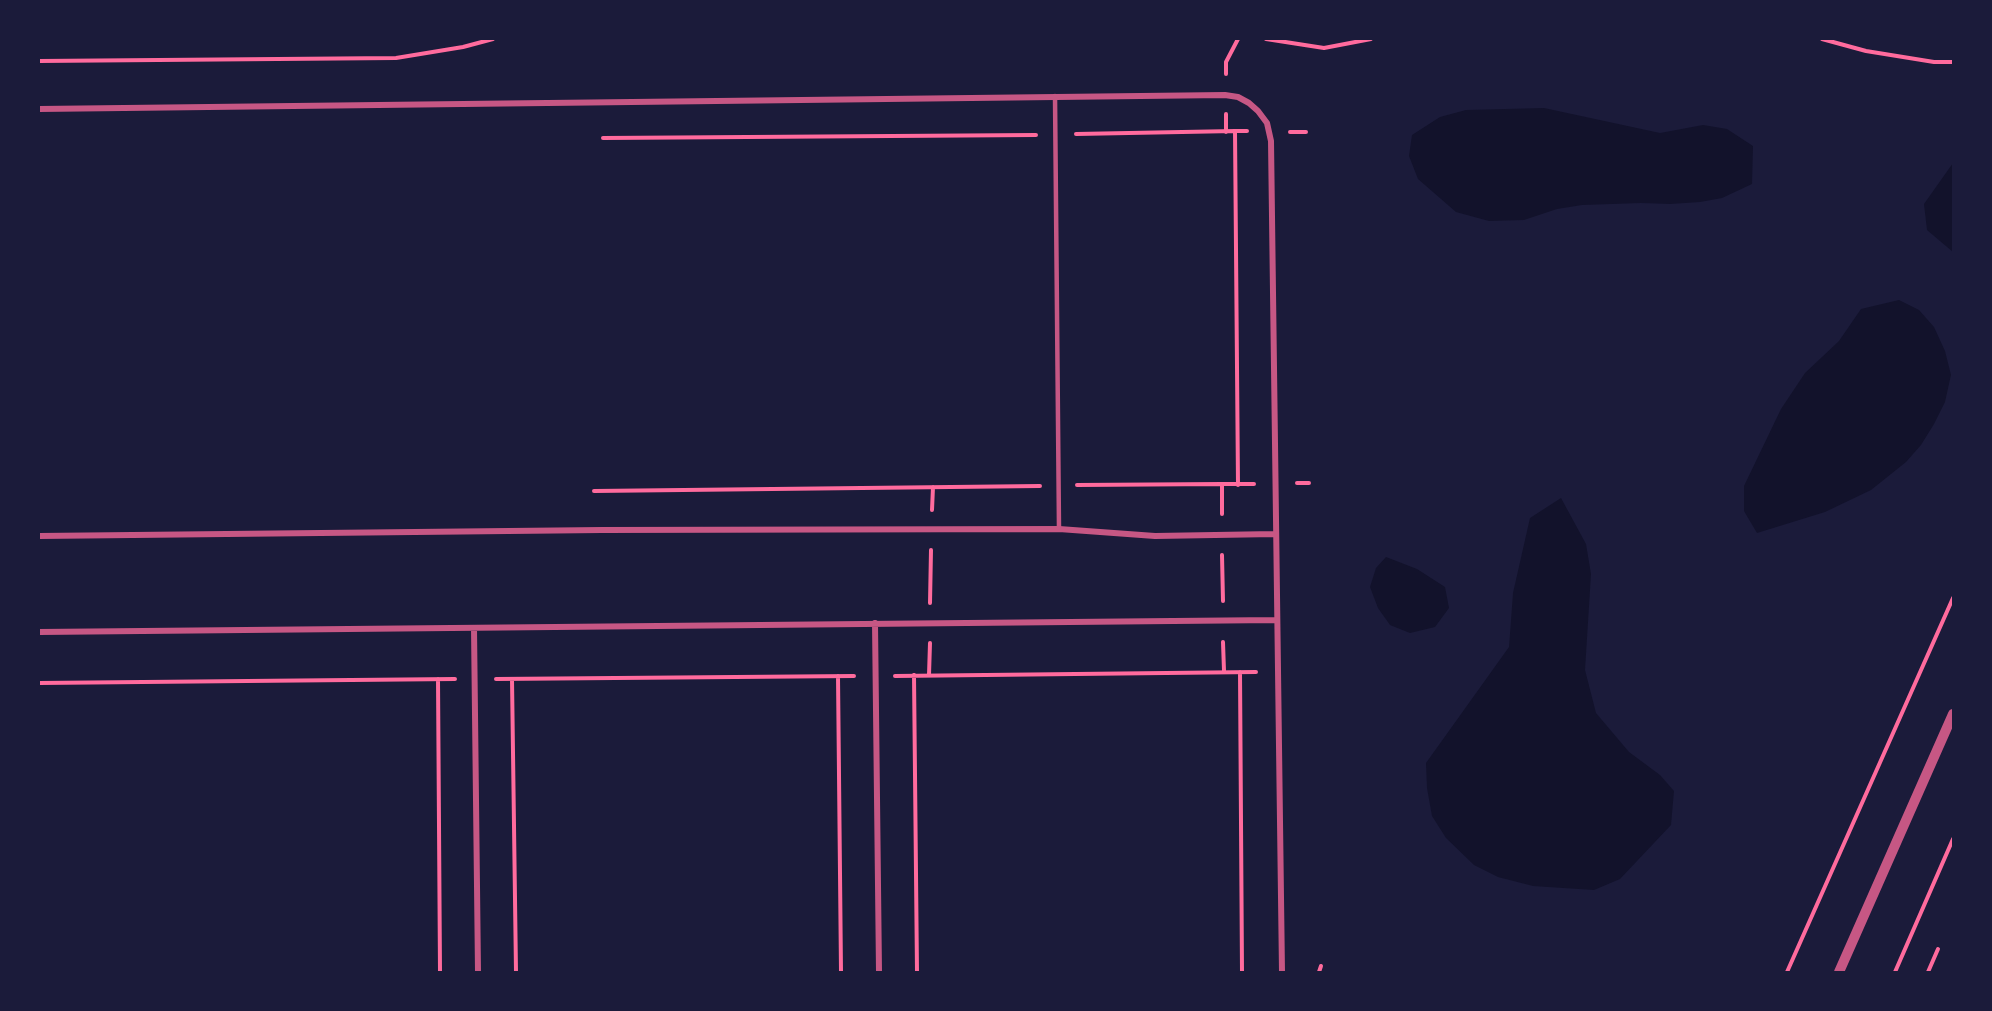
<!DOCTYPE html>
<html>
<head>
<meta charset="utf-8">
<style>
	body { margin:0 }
	#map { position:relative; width:1992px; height:1011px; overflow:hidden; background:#1b1b3a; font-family:"Sofia Sans Condensed",sans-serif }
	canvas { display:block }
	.frame { position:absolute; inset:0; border:40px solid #1b1b3a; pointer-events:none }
</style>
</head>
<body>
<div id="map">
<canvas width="1992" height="1011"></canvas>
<div class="frame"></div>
</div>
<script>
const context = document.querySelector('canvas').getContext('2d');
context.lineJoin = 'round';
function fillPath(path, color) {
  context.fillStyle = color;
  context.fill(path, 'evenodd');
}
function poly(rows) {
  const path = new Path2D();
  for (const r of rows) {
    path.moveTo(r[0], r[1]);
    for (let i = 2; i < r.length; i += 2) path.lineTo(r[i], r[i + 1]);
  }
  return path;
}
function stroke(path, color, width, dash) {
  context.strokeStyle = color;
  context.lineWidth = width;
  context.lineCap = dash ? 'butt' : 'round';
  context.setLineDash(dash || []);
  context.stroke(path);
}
fillPath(poly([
	[1544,108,1660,133,1703,125,1727,129,1753,146,1752,184,1722,198,1700,202,1670,204,1641,203,1582,205,1557,209,1524,220,1489,221,1456,212,1418,179,1409,156,1412,135,1440,117,1466,110],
	[1953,163,1953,252,1927,230,1924,204],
	[1899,300,1919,310,1934,327,1945,351,1951,375,1945,402,1934,424,1921,445,1906,462,1871,490,1825,512,1757,533,1744,511,1744,486,1781,409,1805,373,1839,341,1861,309],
	[1561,498,1586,544,1591,574,1585,670,1596,713,1629,752,1660,775,1674,791,1671,825,1620,879,1594,890,1533,886,1498,877,1474,865,1446,838,1432,816,1427,788,1426,763,1509,647,1513,593,1530,518],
	[1386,557,1417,569,1445,587,1449,608,1435,627,1410,633,1390,625,1378,608,1370,587,1376,568]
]), '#12122b');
stroke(poly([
	[1266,39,1324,48,1371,39],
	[1822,39,1866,51,1934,62,1953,62],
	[39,61,396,58,463,47,493,39],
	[1226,74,1226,62,1238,39],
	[1226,114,1226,132],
	[1290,132,1306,132],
	[1076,134,1235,131],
	[603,138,1036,135],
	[1297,483,1309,483],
	[1077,485,1222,484],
	[1238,485,1235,131,1247,131],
	[594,491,1040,486],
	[932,510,933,487],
	[1222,514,1222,484,1254,484],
	[1222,555,1223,601],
	[930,603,931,550],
	[1223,642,1224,671],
	[1240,672,1242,972],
	[914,675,917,972],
	[929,675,930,643],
	[838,676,841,972],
	[895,676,1256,672],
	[438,679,440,972],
	[496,679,854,676],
	[512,679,516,972],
	[39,683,455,679],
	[1319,972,1321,966],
	[1787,972,1953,598],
	[1895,972,1953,839],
	[1928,972,1938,949]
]), '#ff6b9d', 4);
stroke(poly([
	[1055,96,1059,529]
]), '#c65784', 4.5);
stroke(poly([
	[39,109,1225,95,1238,97,1249,103,1258,111,1267,123,1271,141,1282,972],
	[39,536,602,530,1059,529,1155,536,1275,534],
	[875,623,879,972],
	[474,628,478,972],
	[39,632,1276,620]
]), '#c65784', 6);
stroke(poly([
	[1839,972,1953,714]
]), '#c65784', 10);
</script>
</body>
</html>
